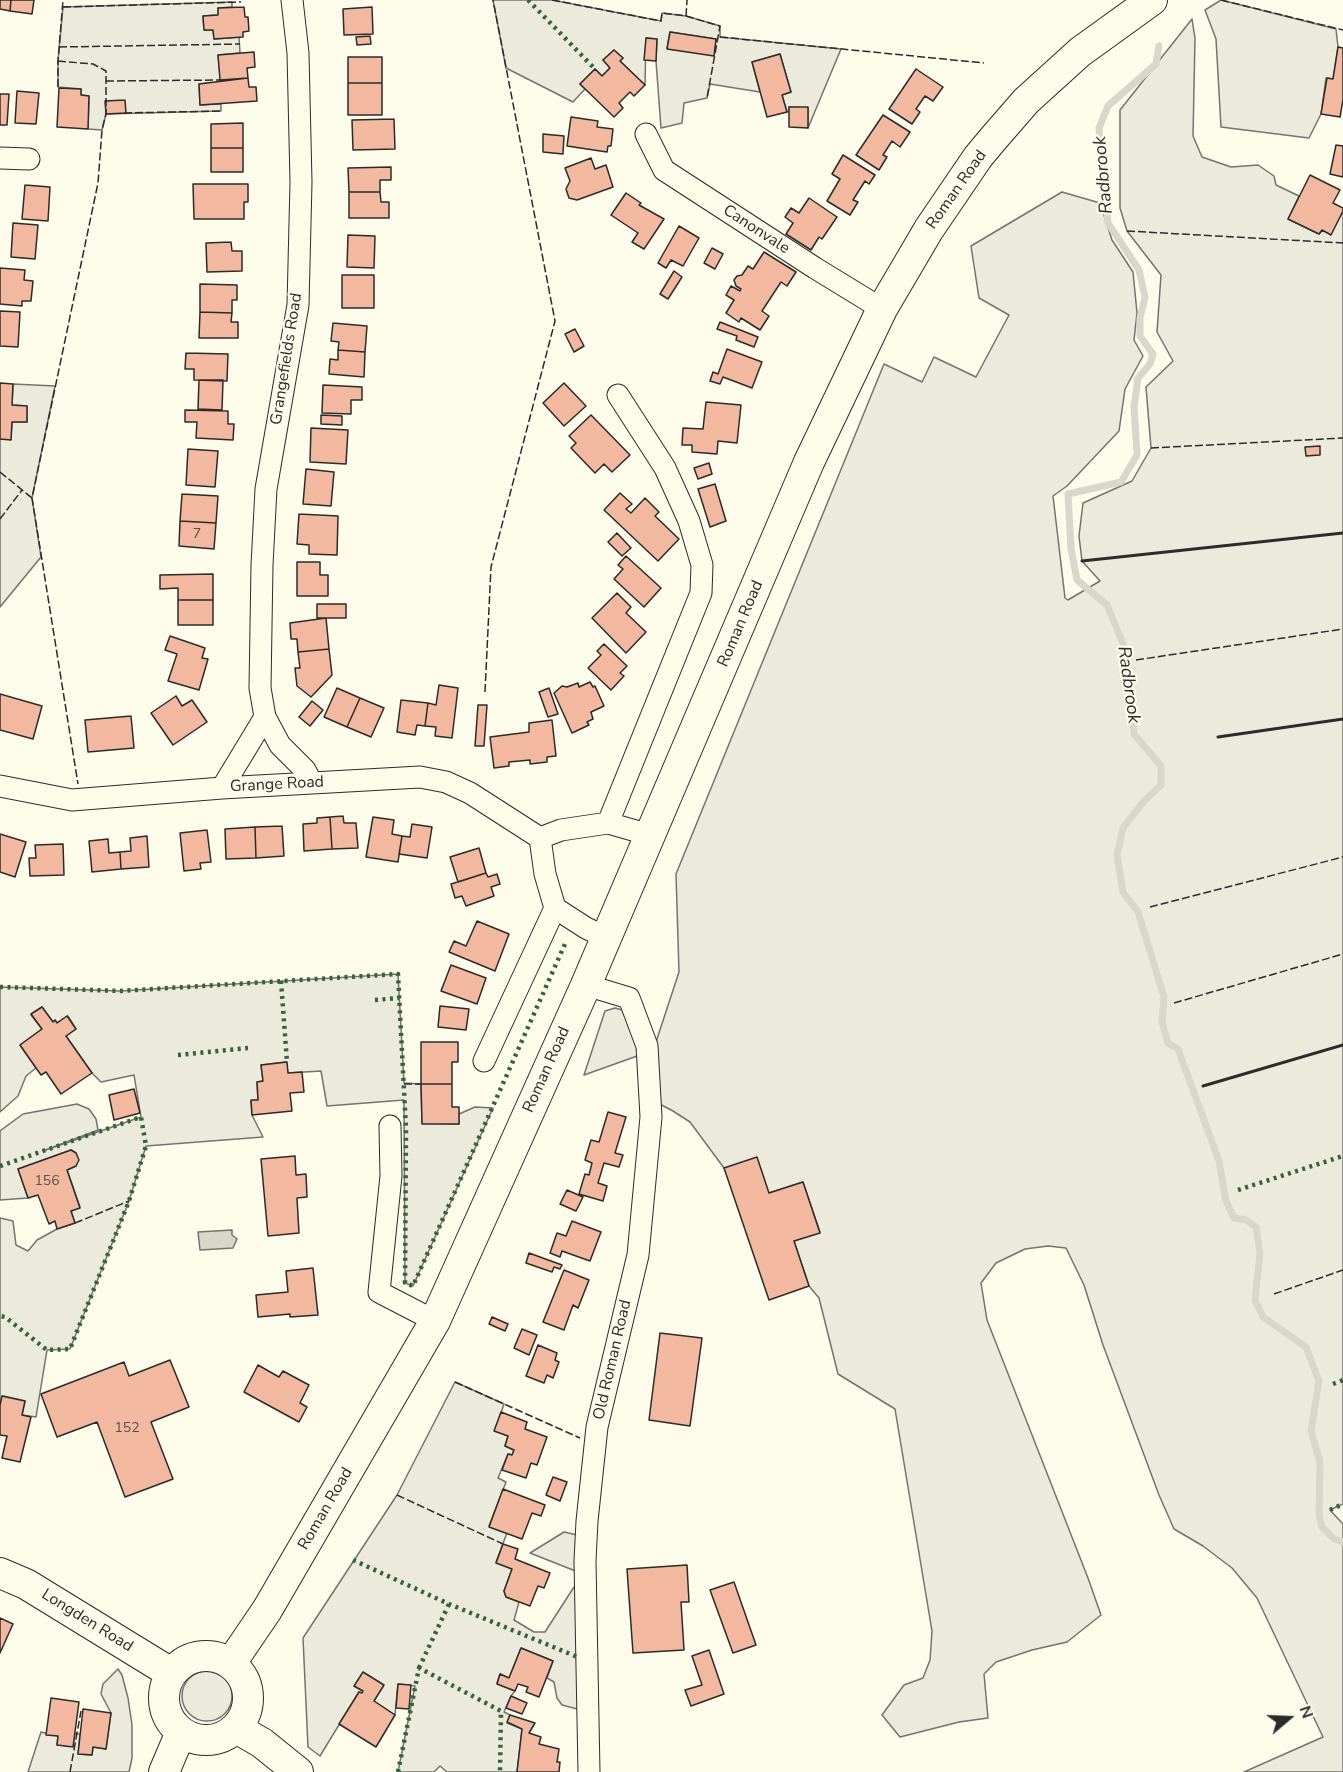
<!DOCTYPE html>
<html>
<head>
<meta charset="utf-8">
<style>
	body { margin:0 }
	#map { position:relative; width:1343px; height:1772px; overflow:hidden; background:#fdfbea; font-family:"Nunito Sans",sans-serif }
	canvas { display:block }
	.north { position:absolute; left:1259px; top:1688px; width:60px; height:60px; -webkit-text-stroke:4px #fdfbea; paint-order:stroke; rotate:71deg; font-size:16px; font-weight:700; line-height:24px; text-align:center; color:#2b2b2b }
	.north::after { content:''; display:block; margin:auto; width:21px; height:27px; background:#2b2b2b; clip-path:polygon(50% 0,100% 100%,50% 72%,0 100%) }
</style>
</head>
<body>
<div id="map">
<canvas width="1343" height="1772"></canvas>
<div class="north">N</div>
</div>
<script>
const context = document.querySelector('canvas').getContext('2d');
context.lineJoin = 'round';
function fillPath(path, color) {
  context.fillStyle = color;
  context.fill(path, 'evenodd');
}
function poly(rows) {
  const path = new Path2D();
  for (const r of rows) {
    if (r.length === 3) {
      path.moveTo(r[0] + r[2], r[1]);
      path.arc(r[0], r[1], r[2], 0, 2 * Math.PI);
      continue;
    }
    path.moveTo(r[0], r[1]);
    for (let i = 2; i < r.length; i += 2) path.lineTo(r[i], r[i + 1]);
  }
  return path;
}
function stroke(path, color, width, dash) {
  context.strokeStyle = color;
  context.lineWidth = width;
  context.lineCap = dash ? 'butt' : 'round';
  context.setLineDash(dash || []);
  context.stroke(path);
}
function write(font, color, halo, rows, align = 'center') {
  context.font = font + ' "Nunito Sans",sans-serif';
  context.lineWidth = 4.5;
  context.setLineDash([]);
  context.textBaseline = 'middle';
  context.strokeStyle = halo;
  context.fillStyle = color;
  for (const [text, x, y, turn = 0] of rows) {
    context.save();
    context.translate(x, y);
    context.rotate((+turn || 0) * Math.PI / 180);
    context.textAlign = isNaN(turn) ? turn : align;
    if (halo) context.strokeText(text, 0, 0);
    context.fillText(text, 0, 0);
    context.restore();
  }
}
const green = poly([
	[493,0,552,0,661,21,662,13,686,16,720,26,720,37,841,49,808,128,808,108,789,107,789,111,787,112,782,95,791,92,780,54,752,62,760,92,710,84,707,98,684,103,682,123,661,128,656,61,657,39,646,38,645,85,620,61,623,58,614,50,603,60,610,68,602,76,595,69,580,84,585,89,573,102,506,68,493,0],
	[670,32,716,39,714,55,667,48,670,32],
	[1221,0,1336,29,1338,47,1333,79,1326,78,1321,114,1309,138,1221,127,1216,39,1205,10,1221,0],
	[232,2,232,7,218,8,218,15,203,16,204,30,213,30,214,39,239,37,240,53,218,55,221,82,199,84,200,105,221,104,221,111,106,114,102,130,88,129,89,96,81,95,81,89,58,87,58,61,63,7,232,2],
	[1192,19,1195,38,1193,136,1202,157,1231,167,1258,165,1274,176,1276,185,1299,196,1288,219,1319,234,1343,211,1343,1504,1330,1510,1343,1524,1343,1772,1244,1772,1323,1737,1257,1598,1232,1568,1203,1546,1174,1529,1159,1495,1103,1345,1084,1285,1066,1248,1048,1246,1025,1249,996,1263,981,1283,987,1320,1088,1578,1101,1615,1067,1642,1032,1650,996,1662,984,1674,988,1718,959,1722,900,1737,882,1715,904,1685,923,1678,930,1660,932,1631,895,1409,838,1374,819,1298,809,1286,794,1241,820,1232,803,1182,769,1193,724,1168,690,1122,673,1111,654,1101,656,1042,679,972,676,874,884,364,922,382,934,357,976,377,1009,315,979,298,971,246,1062,192,1100,203,1112,240,1133,272,1137,313,1134,340,1143,356,1125,389,1119,431,1067,486,1053,496,1065,598,1068,600,1100,581,1082,561,1079,536,1083,503,1132,481,1151,448,1146,387,1173,361,1157,332,1161,275,1127,231,1120,208,1120,110,1192,19],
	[13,384,55,386,32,498,41,557,0,607,0,439,11,439,12,422,27,422,27,406,12,405,13,384],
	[398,974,404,1083,421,1084,422,1123,459,1124,459,1114,475,1107,493,1108,413,1286,405,1283,404,1100,327,1106,321,1071,288,1073,286,1062,261,1065,263,1081,257,1082,258,1100,251,1101,252,1115,263,1137,146,1146,129,1201,70,1349,47,1350,36,1417,22,1415,25,1401,3,1396,0,1405,0,1218,13,1221,16,1245,28,1251,37,1240,57,1229,75,1223,71,1211,80,1207,67,1170,76,1166,78,1160,76,1153,71,1150,18,1169,28,1198,0,1200,0,1131,23,1114,77,1104,89,1109,96,1119,98,1130,43,1151,141,1117,134,1075,101,1082,92,1073,66,1036,76,1029,68,1016,57,1023,55,1020,53,1022,42,1007,31,1015,42,1029,20,1045,36,1068,26,1076,18,1096,0,1112,0,987,120,991,398,974],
	[615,1008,626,1011,640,1055,584,1075,605,1011,615,1008],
	[455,1382,504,1404,495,1430,508,1436,505,1446,514,1450,512,1455,508,1454,498,1478,506,1482,489,1526,507,1533,496,1562,512,1569,504,1591,506,1597,519,1602,514,1620,534,1632,545,1632,574,1587,578,1587,581,1710,562,1705,557,1698,554,1682,547,1678,553,1661,521,1648,509,1678,500,1674,497,1683,515,1691,511,1696,504,1712,510,1715,507,1723,522,1729,517,1772,447,1772,440,1766,434,1772,398,1772,415,1686,398,1684,395,1715,374,1701,383,1685,354,1686,363,1691,362,1693,359,1692,320,1756,308,1747,303,1638,397,1495,455,1382],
	[564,1532,577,1535,578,1572,530,1553,564,1532],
	[118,1669,122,1675,128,1698,132,1725,132,1758,129,1772,28,1772,41,1732,58,1736,57,1745,73,1746,75,1733,80,1734,78,1754,92,1755,93,1747,106,1749,111,1713,101,1694,103,1684,118,1669],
	[207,1696,25]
]);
fillPath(green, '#ecebdb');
stroke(green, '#74746e', 1.5);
const water = poly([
	[232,1230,232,1235,237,1239,233,1248,200,1250,198,1232,232,1230]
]);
fillPath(water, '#d8d7c9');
stroke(water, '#74746e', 1.5);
stroke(poly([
	[1159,46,1156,64,1108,106,1099,128,1108,223,1139,270,1145,297,1140,318,1140,336,1153,354,1150,364,1138,378,1134,407,1137,455,1121,482,1068,494,1071,549,1077,580,1107,605,1126,651,1134,734,1161,766,1161,785,1144,801,1123,828,1117,855,1123,892,1138,912,1164,997,1162,1022,1168,1043,1178,1049,1219,1161,1226,1201,1234,1218,1246,1220,1256,1227,1260,1253,1255,1300,1263,1317,1306,1347,1319,1381,1311,1431,1320,1462,1319,1515,1322,1527,1334,1539,1343,1542]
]), '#d8d7c9', 7);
const building = poly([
	[0,0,11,0,10,11,0,9,0,0],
	[11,0,34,0,32,14,10,11,11,0],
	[244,7,245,17,248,17,249,31,243,32,243,37,214,39,213,30,204,30,203,16,218,15,218,8,244,7],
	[372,7,373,34,344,35,343,9,372,7],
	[670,32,716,39,714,56,667,49,670,32],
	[370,36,371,44,357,45,356,37,370,36],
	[646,38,657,39,656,61,644,60,646,38],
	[1338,47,1343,48,1343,100,1340,117,1321,114,1327,78,1333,79,1338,47],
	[614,50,623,58,620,61,645,85,634,96,630,92,619,103,623,108,614,117,580,84,595,69,602,76,610,68,603,60,614,50],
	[254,52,255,67,247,68,248,78,220,80,218,55,254,52],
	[780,54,791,92,782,95,787,112,767,117,752,62,780,54],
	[348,57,382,57,382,83,348,83,348,57],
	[916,69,943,87,933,101,925,96,916,109,920,112,912,124,889,109,916,69],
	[248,78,249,87,256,87,257,101,200,105,199,84,248,78],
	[348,83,382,83,382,115,348,115,348,83],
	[59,88,81,89,81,95,89,96,88,129,57,127,59,88],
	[17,91,39,93,36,124,15,123,17,91],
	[0,94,9,94,7,125,0,125,0,94],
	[125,100,126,113,106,114,105,101,125,100],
	[789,107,808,107,808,128,789,127,789,107],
	[883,115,910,132,900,147,892,141,883,155,887,157,879,170,856,155,883,115],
	[571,117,598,121,597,127,613,129,611,146,608,146,607,152,567,146,571,117],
	[394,119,395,149,353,150,352,120,394,119],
	[243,123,243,148,211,148,211,124,243,123],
	[543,134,564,136,563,154,543,152,543,134],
	[1336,145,1343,146,1343,177,1330,174,1336,145],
	[211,148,243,148,243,172,211,172,211,148],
	[843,155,875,175,869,184,865,181,853,200,858,202,850,215,827,201,840,179,832,174,843,155],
	[591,158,595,169,606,165,613,187,577,200,569,198,566,189,570,181,565,168,591,158],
	[391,167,391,180,380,180,380,192,349,192,348,168,391,167],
	[1310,175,1340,190,1333,203,1343,208,1343,211,1331,235,1322,230,1319,234,1288,219,1310,175],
	[193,184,248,184,248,202,244,202,244,219,194,219,193,184],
	[25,185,50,187,48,221,22,219,25,185],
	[349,192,380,192,381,202,389,202,389,218,349,218,349,192],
	[626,193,641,203,639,205,664,219,644,249,632,242,638,233,611,215,626,193],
	[809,198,837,217,822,239,819,237,811,250,786,234,793,223,785,217,791,208,799,213,809,198],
	[13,223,38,225,35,259,11,257,13,223],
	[679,226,699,238,683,266,671,260,666,268,658,263,679,226],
	[348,235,375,236,374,268,347,267,348,235],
	[231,242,232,251,242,251,242,271,207,272,206,243,231,242],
	[712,248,723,254,715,269,704,263,712,248],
	[764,252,796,272,787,286,781,282,762,311,769,316,760,330,741,318,739,322,726,313,734,300,726,295,731,286,740,291,741,289,736,286,734,280,737,276,742,275,748,266,753,269,764,252],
	[0,268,25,270,24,280,33,281,31,301,22,301,22,306,0,304,0,268],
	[674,271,682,277,668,299,660,294,674,271],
	[342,275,374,275,374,308,342,308,342,275],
	[200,284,237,285,237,300,232,300,232,313,200,312,200,284],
	[0,311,20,312,18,347,0,346,0,311],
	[200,312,232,313,231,322,238,322,238,338,199,338,200,312],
	[720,322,758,337,754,347,736,340,737,336,717,329,720,322],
	[333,323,367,326,365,352,338,350,339,342,331,341,333,323],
	[575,329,584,346,574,352,565,334,575,329],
	[727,349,762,362,752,388,723,377,720,384,710,381,713,372,718,374,727,349],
	[338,350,365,352,364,377,329,374,330,359,338,360,338,350],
	[186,353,228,354,227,381,194,380,194,369,185,369,186,353],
	[199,380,223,380,222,410,198,409,199,380],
	[0,383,13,384,12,405,27,406,27,422,12,422,11,440,0,439,0,383],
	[564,383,586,406,564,426,543,403,564,383],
	[323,385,362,387,362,400,351,400,351,414,322,413,323,385],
	[706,402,741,405,737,443,718,441,717,454,692,452,692,445,682,445,683,428,703,429,706,402],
	[185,410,228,411,228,424,234,424,233,440,196,438,197,422,185,422,185,410],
	[321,415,342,416,342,425,321,424,321,415],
	[591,415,630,455,612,472,604,464,595,473,571,448,576,443,569,436,591,415],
	[311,428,348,430,346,464,310,462,311,428],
	[1320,446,1320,455,1306,456,1305,447,1320,446],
	[188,449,218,451,215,487,186,485,188,449],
	[709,463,712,474,698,479,694,468,709,463],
	[306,469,334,472,331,506,303,504,306,469],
	[715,484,726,521,710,527,698,489,715,484],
	[620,493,632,504,626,509,631,513,645,498,659,512,655,516,679,539,658,561,604,510,620,493],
	[182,494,218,496,216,523,180,521,182,494],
	[299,514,338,516,337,555,309,554,309,545,297,544,299,514],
	[180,521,216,523,214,549,179,546,180,521],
	[617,533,631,548,622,556,608,542,617,533],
	[626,556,661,588,644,607,614,579,623,569,618,565,626,556],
	[297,562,320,562,320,575,328,575,328,596,297,596,297,562],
	[213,574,213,600,178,600,178,588,160,589,160,575,213,574],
	[617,593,631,607,626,613,646,632,626,653,592,618,617,593],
	[178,600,213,600,213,625,178,625,178,600],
	[317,604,346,604,346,618,317,618,317,604],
	[326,618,329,649,298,652,297,639,291,639,290,623,326,618],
	[170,636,205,648,202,658,208,659,199,690,168,681,177,654,165,650,170,636],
	[604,644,627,666,620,673,624,676,611,690,588,668,601,655,597,651,604,644],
	[329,649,332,675,311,697,297,686,295,668,300,668,298,652,329,649],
	[590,682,593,687,595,686,604,706,591,712,593,719,587,722,589,725,572,733,554,693,562,686,567,687,578,683,579,687,590,682],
	[439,685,458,688,452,738,435,736,436,727,425,726,428,703,436,705,439,685],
	[337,688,360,698,347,727,324,717,337,688],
	[549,688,558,714,548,717,539,692,549,688],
	[0,694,42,706,33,739,0,730,0,694],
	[176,696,182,706,192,700,207,722,173,745,151,713,176,696],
	[360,698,384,708,371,737,347,727,360,698],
	[401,700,428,703,425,726,417,725,415,735,397,732,401,700],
	[312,701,323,710,310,726,299,717,312,701],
	[478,705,487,705,484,746,475,746,478,705],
	[131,716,134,748,88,752,85,720,131,716],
	[552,720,556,756,547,757,547,762,530,764,530,760,509,762,509,766,494,768,490,737,529,732,529,723,552,720],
	[343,816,344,823,356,823,358,848,332,849,330,817,343,816],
	[330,817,332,849,304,851,303,824,317,823,317,818,330,817],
	[373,817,394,820,392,834,402,836,398,862,366,857,373,817],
	[412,824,432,827,427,858,399,854,402,836,410,837,412,824],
	[282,826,284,856,256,858,255,827,282,826],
	[255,827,256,858,226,859,225,829,255,827],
	[207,830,211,862,200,863,201,869,184,871,180,833,207,830],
	[0,834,26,842,15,877,0,872,0,834],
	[147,836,149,867,121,869,120,852,131,851,130,838,147,836],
	[108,839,109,853,120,852,121,869,92,872,89,841,108,839],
	[63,844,64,875,30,876,29,858,36,858,35,845,63,844],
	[479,848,486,873,458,882,450,857,479,848],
	[486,873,488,877,497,874,500,884,491,887,494,896,466,906,462,896,455,898,451,884,486,873],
	[477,921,509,934,495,971,449,952,454,941,466,946,477,921],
	[451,965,486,978,477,1004,441,991,451,965],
	[440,1006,469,1009,466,1030,438,1027,440,1006],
	[42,1007,53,1022,55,1020,57,1023,67,1016,76,1029,66,1036,92,1073,61,1094,46,1072,41,1075,20,1045,42,1029,31,1014,42,1007],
	[421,1042,458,1042,458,1062,452,1062,452,1084,421,1084,421,1042],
	[287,1062,288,1073,302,1072,304,1092,290,1093,292,1111,252,1115,251,1100,258,1100,257,1082,263,1081,261,1065,287,1062],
	[421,1084,452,1084,452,1107,459,1107,459,1124,422,1124,421,1084],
	[134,1089,140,1113,114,1120,109,1095,134,1089],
	[608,1112,626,1117,615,1153,623,1155,619,1167,604,1163,598,1183,607,1186,603,1201,579,1194,585,1174,589,1175,592,1163,585,1160,591,1140,599,1142,608,1112],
	[71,1150,76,1153,79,1160,76,1166,67,1170,80,1208,71,1211,75,1223,57,1229,55,1221,49,1224,38,1195,28,1198,18,1169,71,1150],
	[295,1156,296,1175,306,1174,307,1197,297,1198,299,1233,268,1236,261,1159,295,1156],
	[757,1157,769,1193,803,1182,820,1233,794,1241,809,1286,769,1300,724,1168,757,1157],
	[567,1190,583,1197,576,1211,560,1204,567,1190],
	[572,1221,601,1232,590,1261,562,1251,560,1257,550,1253,557,1233,566,1236,572,1221],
	[529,1253,562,1265,560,1269,554,1267,552,1272,526,1263,529,1253],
	[313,1268,318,1315,290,1317,290,1314,258,1317,256,1295,288,1292,286,1271,313,1268],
	[564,1270,589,1280,578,1308,573,1305,564,1330,543,1322,564,1270],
	[492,1317,508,1324,505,1331,489,1324,492,1317],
	[522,1329,537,1335,529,1355,514,1348,522,1329],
	[660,1333,702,1338,690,1426,649,1420,660,1333],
	[538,1345,557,1353,555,1360,559,1362,553,1378,547,1375,544,1383,526,1376,538,1345],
	[170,1360,189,1407,151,1422,173,1479,125,1497,97,1422,57,1437,41,1394,124,1362,129,1376,170,1360],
	[258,1365,279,1377,283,1371,309,1385,300,1403,307,1407,299,1422,244,1392,258,1365],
	[2,1396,25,1401,22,1415,31,1417,20,1462,2,1458,7,1436,0,1435,0,1405,2,1396],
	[501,1412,527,1422,525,1429,547,1437,537,1465,531,1463,526,1478,502,1470,508,1454,512,1455,514,1450,505,1446,508,1436,494,1431,501,1412],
	[553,1477,567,1482,560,1501,546,1495,553,1477],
	[503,1489,545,1505,541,1516,532,1513,522,1539,489,1527,503,1489],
	[503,1544,518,1549,515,1559,550,1573,544,1588,538,1586,530,1606,506,1597,504,1591,512,1569,496,1563,503,1544],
	[687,1565,689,1602,681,1602,684,1650,633,1653,627,1569,687,1565],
	[734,1582,756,1645,733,1653,710,1590,734,1582],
	[0,1618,13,1624,0,1653,0,1618],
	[521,1648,553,1661,539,1697,526,1692,528,1687,518,1684,515,1691,497,1684,500,1674,509,1678,521,1648],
	[709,1650,724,1694,691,1706,685,1690,702,1685,692,1656,709,1650],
	[363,1672,384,1685,374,1701,395,1715,376,1747,339,1724,359,1692,362,1693,363,1691,354,1686,363,1672],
	[398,1684,411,1685,409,1709,396,1708,398,1684],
	[511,1696,527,1703,522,1714,506,1708,511,1696],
	[51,1698,79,1702,73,1747,57,1745,58,1736,46,1735,51,1698],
	[83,1709,111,1713,106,1749,93,1747,92,1755,78,1754,83,1709],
	[510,1715,535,1723,529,1733,541,1737,539,1744,559,1749,557,1762,560,1762,559,1772,517,1772,522,1729,507,1722,510,1715]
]);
fillPath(building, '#f2b8a0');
stroke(building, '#2b2b2b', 1.5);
const street = poly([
	[292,0,298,53,301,182,298,305,266,489,262,565,260,688,265,717,280,745,305,770,312,783],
	[646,134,664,170,815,268,882,309],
	[0,158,29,159],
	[0,786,72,800,222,788,420,777,446,782,470,793,540,838],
	[222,788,265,717],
	[608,823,701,593,702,565,689,521,665,468,618,395],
	[540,838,545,874,555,908,586,928,605,937],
	[540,838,561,830,608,823,650,835],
	[586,985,629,998,647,1046,651,1117,638,1255,597,1427,587,1521,585,1561,589,1772],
	[484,1061,555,908],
	[390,1126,391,1176,379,1292,435,1321]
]);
const secondary = poly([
	[0,1573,26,1584,171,1673],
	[206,1698,42],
	[231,1663,267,1610,435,1321,586,985,809,462,882,309,929,229,978,157,993,139,1026,101,1080,52,1152,0],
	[236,1728,262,1743,298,1772],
	[164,1772,181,1732]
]);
stroke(street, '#2b2b2b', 23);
stroke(secondary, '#2b2b2b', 32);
stroke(street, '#fdfbea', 21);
stroke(secondary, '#fdfbea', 30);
stroke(poly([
	[528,0,595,69],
	[281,981,287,1062],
	[0,987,120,991,398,974,406,1129,405,1283,413,1286,565,944],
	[375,1000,399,998],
	[178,1055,248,1048],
	[0,1166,141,1117,146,1146,129,1201,70,1349,47,1350,5,1317,0,1316],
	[1238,1190,1343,1156],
	[1333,1384,1343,1380],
	[1330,1510,1343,1504],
	[353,1560,449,1604,580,1658],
	[419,1668,449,1604],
	[398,1772,419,1668,501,1711,500,1772]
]), '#34623c', 4.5, [3, 4.5]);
stroke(poly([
	[552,0,661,21,662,13,686,16,687,0],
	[1221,0,1343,30],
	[63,7,241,2],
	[686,16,720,26,707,98],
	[720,37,984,63],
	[59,47,240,44],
	[58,61,93,64,106,71,106,114,102,130,98,183,32,498,78,784],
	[106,81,220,80],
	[58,87,58,61,63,0],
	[124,113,221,111],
	[1127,231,1343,243],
	[1151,448,1343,438],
	[0,472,32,498],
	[0,519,22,490],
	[1136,660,1343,629],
	[485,692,491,567,555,321,493,0],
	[1150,907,1343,857],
	[1174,1003,1343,954],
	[404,1084,421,1084],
	[75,1223,129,1201],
	[1274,1294,1343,1270],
	[455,1382,580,1438],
	[397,1495,503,1544],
	[70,1772,81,1711]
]), '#2b2b2b', 1.5, [8, 3]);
stroke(poly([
	[1082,561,1343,533],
	[1218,737,1343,719],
	[1203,1086,1343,1045]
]), '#2b2b2b', 3);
write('14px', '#5d4e48', null, [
	["7",197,535],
	["156",47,1182],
	["152",127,1429]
]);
write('16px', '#2b2b2b', '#fdfbea', [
	["Roman Road",957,190,-55],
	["Canonvale",756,230,33],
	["Grangefields Road",287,359,-81],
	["Roman Road",741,624,-67],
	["Grange Road",277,785,-3],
	["Roman Road",547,1070,-66],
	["Old Roman Road",613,1360,-77],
	["Roman Road",326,1509,-60],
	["Longden Road",87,1621,32]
]);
write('italic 18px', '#2b2b2b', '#fdfbea', [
	["Radbrook",1104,175,-95],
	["Radbrook",1128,685,82]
]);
</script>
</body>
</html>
